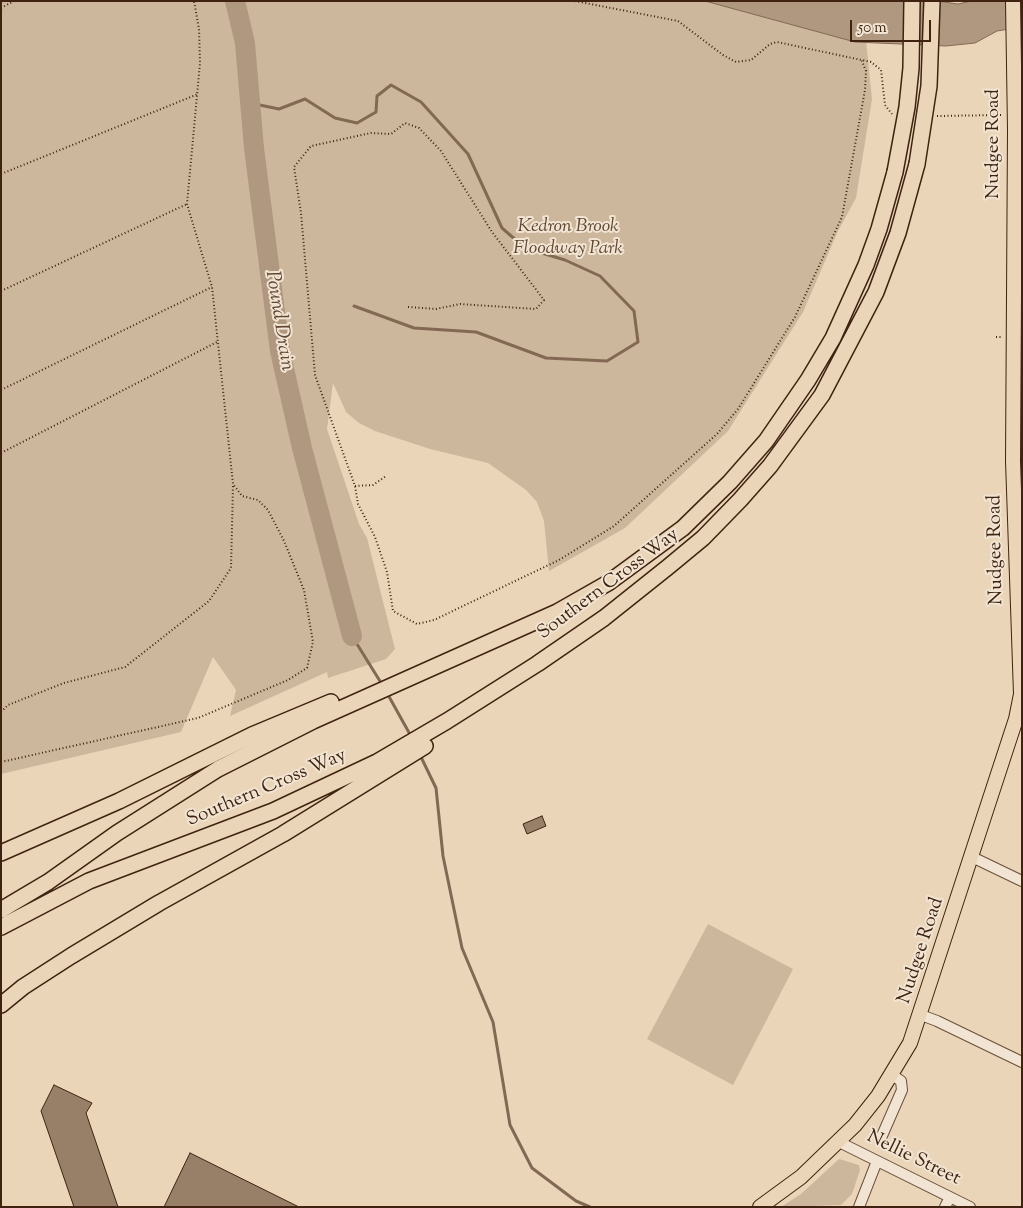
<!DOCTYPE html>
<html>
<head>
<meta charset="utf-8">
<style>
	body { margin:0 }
	#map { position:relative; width:1023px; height:1208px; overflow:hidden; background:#ead5b9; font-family:"Sorts Mill Goudy",serif }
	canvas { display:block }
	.frame { position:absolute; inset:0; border:2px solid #3f2310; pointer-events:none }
	.scale { position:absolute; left:850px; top:20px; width:81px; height:22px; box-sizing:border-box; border:2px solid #3f2310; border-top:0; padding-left:6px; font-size:15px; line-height:18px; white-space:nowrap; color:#3f2310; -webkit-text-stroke:4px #f1e4d2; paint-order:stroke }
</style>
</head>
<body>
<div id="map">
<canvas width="1023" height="1208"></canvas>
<div class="frame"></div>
<div class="scale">50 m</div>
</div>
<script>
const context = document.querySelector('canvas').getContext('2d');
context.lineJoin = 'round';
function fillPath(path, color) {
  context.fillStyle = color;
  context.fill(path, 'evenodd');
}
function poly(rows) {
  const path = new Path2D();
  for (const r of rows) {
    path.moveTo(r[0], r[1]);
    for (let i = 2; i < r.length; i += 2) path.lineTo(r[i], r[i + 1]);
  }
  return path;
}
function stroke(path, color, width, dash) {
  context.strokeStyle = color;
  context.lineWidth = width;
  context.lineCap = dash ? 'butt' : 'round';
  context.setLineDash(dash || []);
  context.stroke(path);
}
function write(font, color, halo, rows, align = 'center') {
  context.font = font + ' "Sorts Mill Goudy",serif';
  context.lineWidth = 4;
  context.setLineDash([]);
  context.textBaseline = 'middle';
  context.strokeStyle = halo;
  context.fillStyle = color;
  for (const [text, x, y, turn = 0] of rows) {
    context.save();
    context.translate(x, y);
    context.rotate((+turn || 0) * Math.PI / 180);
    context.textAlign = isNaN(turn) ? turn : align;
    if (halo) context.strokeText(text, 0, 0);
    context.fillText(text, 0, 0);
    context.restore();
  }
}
fillPath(poly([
	[1,1,868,1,865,31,872,99,856,198,838,231,803,312,728,431,625,528,549,571,544,521,537,502,526,490,488,463,430,449,375,431,359,423,346,412,333,383,327,429,359,524,367,538,395,649,386,659,328,678,327,672,230,716,236,690,213,657,181,732,1,774],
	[708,924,793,969,733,1085,647,1039],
	[839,1159,859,1165,860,1170,852,1194,841,1205,781,1207,801,1194]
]), '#cdb79c');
const water = poly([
	[705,1,937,1,958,4,972,1,1022,1,1022,27,997,31,975,43,946,46,855,42,705,1]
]);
fillPath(water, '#b09880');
stroke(water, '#836953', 1);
stroke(poly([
	[250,103,279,109,305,99,335,118,357,123,376,112,377,96,391,85,421,102,468,154,502,228,525,248,565,260,600,276,634,311,638,342,607,361,546,358,476,332,414,328,354,306],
	[352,636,383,686],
	[387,693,412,738],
	[420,755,436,788,443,856,462,948,493,1022,510,1125,532,1168,576,1201,590,1207]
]), '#836953', 3);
stroke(poly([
	[235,1,245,43,254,148,280,351,302,448,352,636]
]), '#b09880', 20);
const building = poly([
	[542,816,546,826,527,834,523,824,542,816],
	[54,1085,92,1103,86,1113,118,1207,74,1207,41,1111,54,1085],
	[190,1153,299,1207,164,1207,190,1153]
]);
fillPath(building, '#988068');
stroke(building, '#3f2310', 1);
const minor = poly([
	[972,857,1022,881],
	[921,1015,937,1021,1022,1062],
	[881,1138,902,1090,901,1081,892,1075],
	[839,1142,970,1207],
	[859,1207,877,1161],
	[945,1207,950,1197]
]);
const major = poly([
	[760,1207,801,1177,855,1125,878,1096,910,1043,1016,719,1021,694,1013,461,1015,130]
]);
const highway = poly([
	[1,853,119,801,252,735,331,702],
	[1,910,48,882,117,833,218,769,313,721,557,612,608,583,683,528,730,482,766,441,808,380,833,338,866,265,879,229,895,172],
	[1,927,89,881,273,811,377,762,447,721,537,664,604,618,668,567,703,538,740,500,770,466,822,395,876,292,898,233,917,164],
	[1,1005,23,987,71,956,159,903,283,834,425,746]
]);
stroke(minor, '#6a503a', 12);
stroke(major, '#3f2310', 16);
stroke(highway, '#3f2310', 18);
stroke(poly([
	[575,1,678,21,723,55,736,62,751,60,770,44,777,42,871,62,881,70,885,105,892,114],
	[1,8,14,1],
	[937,116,1002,115],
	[1,174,198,94],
	[1,291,187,204],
	[408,307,436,309,460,304,536,309,544,300,492,232,441,151,419,128,405,123,391,134,371,133,311,146,294,167,301,213,315,375,355,486,358,504,375,537,387,572,393,611,417,624,434,620,559,560,614,526,717,434,738,409,795,317,842,217,865,90,866,71,861,59],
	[996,337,1002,337],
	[1,390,212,287],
	[1,453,217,342],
	[355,486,373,485,386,476],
	[1,712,8,705,64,683,125,667,209,601,231,568,233,485],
	[1,762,198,718,288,680,307,668,313,642,304,590,284,541,268,510,258,500,242,496,233,484,212,287,187,204,200,63,199,29,194,1]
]), '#3f2310', 2, [1, 2.5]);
stroke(minor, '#f1e4d2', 10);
stroke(major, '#ead5b9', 14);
stroke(highway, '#ead5b9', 15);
const majorBridge = poly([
	[1013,1,1015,130]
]);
const highwayBridge = poly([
	[917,164,929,86,932,1],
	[895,172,907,107,911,68,912,1]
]);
stroke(majorBridge, '#3f2310', 16, []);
stroke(highwayBridge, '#3f2310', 18, []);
stroke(majorBridge, '#ead5b9', 14);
stroke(highwayBridge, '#ead5b9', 15);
write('19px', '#3f2310', '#f1e4d2', [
	["Nudgee Road",995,144,-90],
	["Nudgee Road",997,550,-91],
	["Southern Cross Way",609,585,-37],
	["Southern Cross Way",267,789,-23],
	["Nudgee Road",922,951,-72],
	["Nellie Street",913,1159,26]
]);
write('italic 19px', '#624833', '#f1e4d2', [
	["Kedron Brook",568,228],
	["Floodway Park",568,250]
]);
write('italic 20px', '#614632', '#f1e4d2', [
	["Pound Drain",278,321,81]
]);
</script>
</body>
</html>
